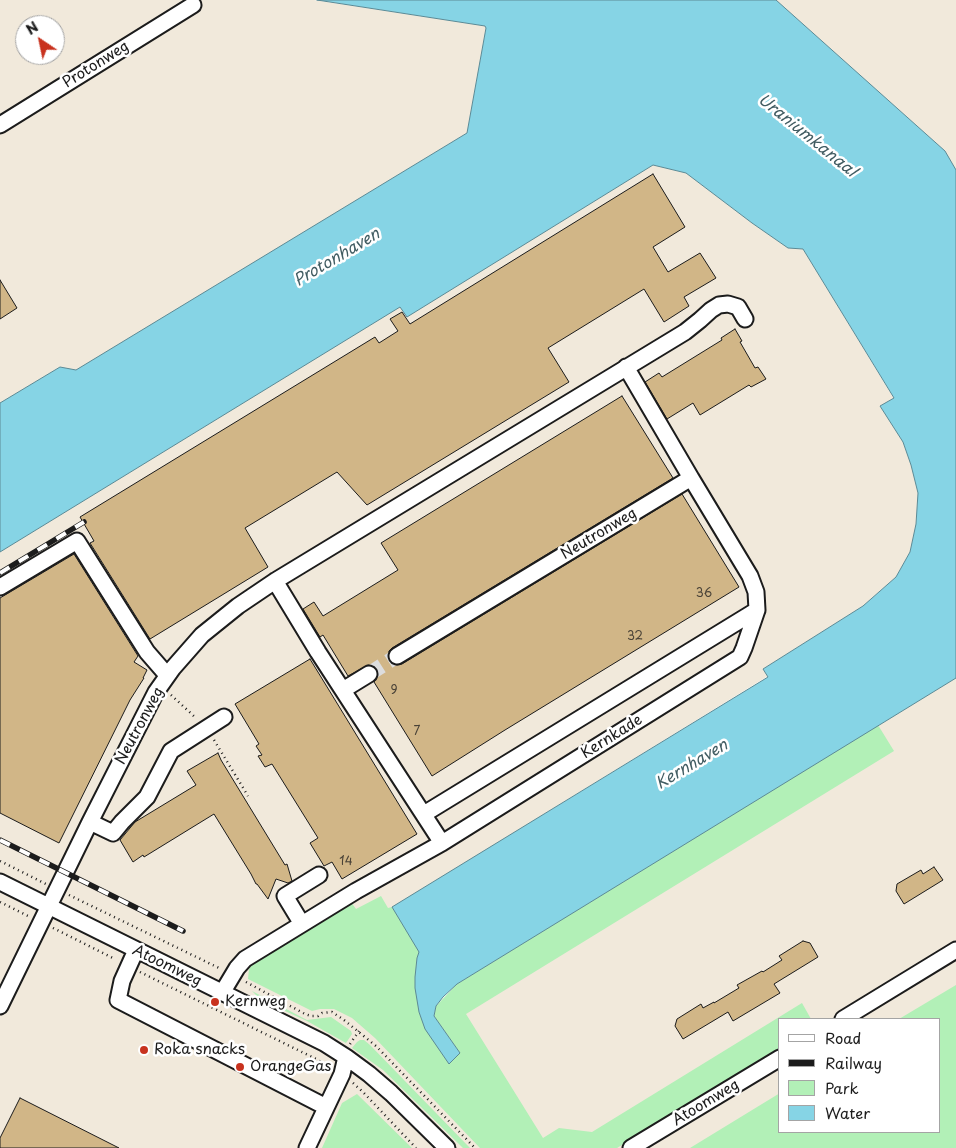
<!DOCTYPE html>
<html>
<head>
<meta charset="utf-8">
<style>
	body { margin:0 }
	#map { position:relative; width:956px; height:1148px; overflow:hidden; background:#fff; font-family:"Playpen Sans",sans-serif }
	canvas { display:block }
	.legend { position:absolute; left:778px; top:1018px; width:162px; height:115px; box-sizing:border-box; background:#fff; border:1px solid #a4a4a4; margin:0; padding:6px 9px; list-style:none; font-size:15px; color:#1c1c1c }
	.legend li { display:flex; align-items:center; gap:10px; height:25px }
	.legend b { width:25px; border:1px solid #a4a4a4 }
	.north { position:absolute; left:15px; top:15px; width:50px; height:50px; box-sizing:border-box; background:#fff; border:1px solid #a4a4a4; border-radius:50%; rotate:326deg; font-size:14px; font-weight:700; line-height:20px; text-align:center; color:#1c1c1c }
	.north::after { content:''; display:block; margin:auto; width:18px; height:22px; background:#c8321e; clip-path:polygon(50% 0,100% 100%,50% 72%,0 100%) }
</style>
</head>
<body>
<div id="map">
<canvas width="956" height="1148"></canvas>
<ul class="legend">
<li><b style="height:6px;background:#fff"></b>Road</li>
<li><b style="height:6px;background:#1c1c1c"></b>Railway</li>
<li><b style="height:14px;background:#b2f0b7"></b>Park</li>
<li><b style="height:14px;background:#86d4e5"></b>Water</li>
</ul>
<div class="north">N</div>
</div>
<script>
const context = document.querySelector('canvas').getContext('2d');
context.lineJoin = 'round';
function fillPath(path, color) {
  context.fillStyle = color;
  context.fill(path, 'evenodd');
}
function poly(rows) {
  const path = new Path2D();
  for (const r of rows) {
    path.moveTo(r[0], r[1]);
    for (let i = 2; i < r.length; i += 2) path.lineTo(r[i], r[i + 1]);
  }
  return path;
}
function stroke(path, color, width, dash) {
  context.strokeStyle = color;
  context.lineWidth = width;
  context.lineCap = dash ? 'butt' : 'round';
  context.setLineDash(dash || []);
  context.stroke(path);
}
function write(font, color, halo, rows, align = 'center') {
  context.font = font + ' "Playpen Sans",sans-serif';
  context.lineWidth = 5;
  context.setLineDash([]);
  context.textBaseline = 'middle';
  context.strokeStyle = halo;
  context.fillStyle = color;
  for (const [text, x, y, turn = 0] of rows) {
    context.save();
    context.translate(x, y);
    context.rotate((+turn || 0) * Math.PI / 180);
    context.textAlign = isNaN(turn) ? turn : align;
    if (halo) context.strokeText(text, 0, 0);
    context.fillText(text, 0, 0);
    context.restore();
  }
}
fillPath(poly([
	[0,0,314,0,485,26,486,28,467,133,76,371,60,367,0,403],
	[25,25,55,25,55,55,25,55],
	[776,0,956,0,956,170,945,151],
	[653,165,686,173,752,223,788,248,803,249,894,399,880,406,903,442,911,465,918,493,916,524,910,552,896,577,863,606,763,669,768,676,544,814,420,952,419,1012,460,1053,434,1016,490,963,956,678,956,1148,0,1148,0,552,401,306,407,316],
	[780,1019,940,1019,940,1132,780,1132]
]), '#f1e9db');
fillPath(poly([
	[878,725,894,751,466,1014,543,1138,559,1128,592,1132,802,1003,811,1019,780,1019,780,1048,617,1148,480,1148,375,1038,352,1018,334,1009,320,1009,312,1011,248,979,249,969,253,963,351,902,356,909,381,896,388,908,392,907,420,952,417,958,416,968,419,1012,460,1053,434,1016,436,1006,457,984],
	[956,985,956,1148,690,1148,780,1093,780,1132,940,1132,940,1019,899,1019],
	[252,991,307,1020,331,1017,351,1031,352,1034,346,1043,307,1021,261,1000],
	[360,1040,364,1040,370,1045,470,1148,463,1148,383,1070,352,1048,357,1042],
	[357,1094,412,1148,322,1148,342,1103]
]), '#b2f0b7');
const water = poly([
	[317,0,776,0,945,151,956,170,956,678,457,984,443,997,436,1006,434,1016,460,1053,449,1064,425,1029,419,1012,415,988,415,977,417,958,419,952,392,907,768,677,763,669,863,606,896,577,910,552,916,524,918,493,911,465,903,442,880,406,894,398,803,249,788,248,752,223,686,173,653,165,407,317,400,307,0,552,0,403,60,367,76,370,467,133,486,28,485,26,317,0]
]);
fillPath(water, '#86d4e5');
stroke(water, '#5c8a95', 1);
const building = poly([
	[653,174,685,227,653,247,668,272,700,253,716,278,684,297,689,306,664,322,644,289,548,348,569,382,367,505,337,472,245,528,268,567,150,639,90,543,94,541,80,517,375,337,379,343,398,331,390,319,402,312,410,324,653,174],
	[0,280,17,308,0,319,0,280],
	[735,329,742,341,740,342,755,368,758,367,766,379,751,387,749,385,700,415,693,403,667,419,645,382,659,373,662,377,722,340,721,338,735,329],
	[622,396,673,478,392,648,389,651,388,656,389,661,392,664,397,665,402,664,682,494,739,587,505,730,432,776,374,682,377,678,378,674,377,669,373,666,368,665,348,676,323,635,320,637,303,609,314,602,323,616,398,570,381,543,622,396],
	[74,554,138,656,134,662,147,670,143,678,144,678,130,700,59,843,0,813,0,598,74,554],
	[310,659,417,834,342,879,332,862,324,866,310,843,318,838,272,764,265,767,258,756,262,755,256,746,259,744,235,704,310,659],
	[218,753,221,760,285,865,287,864,292,881,288,883,276,879,268,899,257,884,256,884,251,874,214,814,144,857,143,855,133,862,120,840,135,822,196,785,187,771,218,753],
	[934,867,943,880,904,904,896,891,897,884,921,870,923,874,934,867],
	[803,941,810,943,818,957,774,984,780,993,733,1021,728,1012,683,1039,675,1026,677,1019,701,1004,703,1008,714,1002,714,1003,739,988,737,985,762,971,763,972,782,960,779,956,803,941],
	[20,1098,119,1148,0,1148,0,1138,20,1098]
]);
fillPath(building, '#d1b687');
stroke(building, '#1c1c1c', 1);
stroke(poly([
	[369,674,397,656]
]), '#ddd', 15, [15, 8]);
const minor = poly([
	[0,125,193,5],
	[275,581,318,652,442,843],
	[0,587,77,541,147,652,167,675],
	[397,656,691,478,626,367],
	[343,690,369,674],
	[424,814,757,610,756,592,750,576,691,478],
	[90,822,113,833,122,822,147,797,171,751,224,717],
	[0,882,324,1043,346,1057,369,1074,391,1093,447,1148],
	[302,924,285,896,319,875],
	[136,950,122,981,118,1000,326,1107],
	[222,993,237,968,245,959,356,891,442,843,740,657,744,648,757,610],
	[0,1006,90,822,156,692,173,668,202,635,238,606,275,581,685,332,700,320,711,310,719,305,728,304,738,307,745,319],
	[843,1019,956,950],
	[307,1148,342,1074,346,1057],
	[631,1148,780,1058]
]);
stroke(minor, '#1c1c1c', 19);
stroke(poly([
	[171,695,196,718],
	[214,740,248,796],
	[0,861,46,884],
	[69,895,221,969],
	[0,902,28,916],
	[53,928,115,959],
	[140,972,316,1059,330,1067],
	[246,982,305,1014,311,1016,318,1016,322,1013,332,1012,344,1020,376,1046,475,1148],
	[350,1044,359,1031],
	[353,1083,363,1092,416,1148]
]), '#1c1c1c', 2.5, [1, 4]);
stroke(minor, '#fff', 15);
const rail = poly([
	[0,573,84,522],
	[0,840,183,931]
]);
stroke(rail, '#1c1c1c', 5.5);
stroke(rail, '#fff', 4, [11]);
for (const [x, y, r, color] of [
	[215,1002,5,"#c8321e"],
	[144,1050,5,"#c8321e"],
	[240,1067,5,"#c8321e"]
]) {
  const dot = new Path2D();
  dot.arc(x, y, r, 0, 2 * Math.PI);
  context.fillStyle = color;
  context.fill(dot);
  stroke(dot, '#fff', 2);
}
write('12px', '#494237', null, [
	["36",704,594],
	["32",635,637],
	["9",394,691],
	["7",417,732],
	["14",346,862]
]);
write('15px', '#1c1c1c', '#fff', [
	["Protonweg",96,65,-32],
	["Neutronweg",599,534,-31],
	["Neutronweg",140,726,-62],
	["Kernkade",612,737,-32],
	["Atoomweg",167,966,26],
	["Atoomweg",706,1103,-31]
]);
write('15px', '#1c1c1c', '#fff', [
	["Kernweg",225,1002],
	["Roka snacks",154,1050],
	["OrangeGas",250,1067]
], 'left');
write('italic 16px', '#415c62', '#fff', [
	["Uraniumkanaal",807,136,39],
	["Protonhaven",337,258,-31],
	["Kernhaven",692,765,-31]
]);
</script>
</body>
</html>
